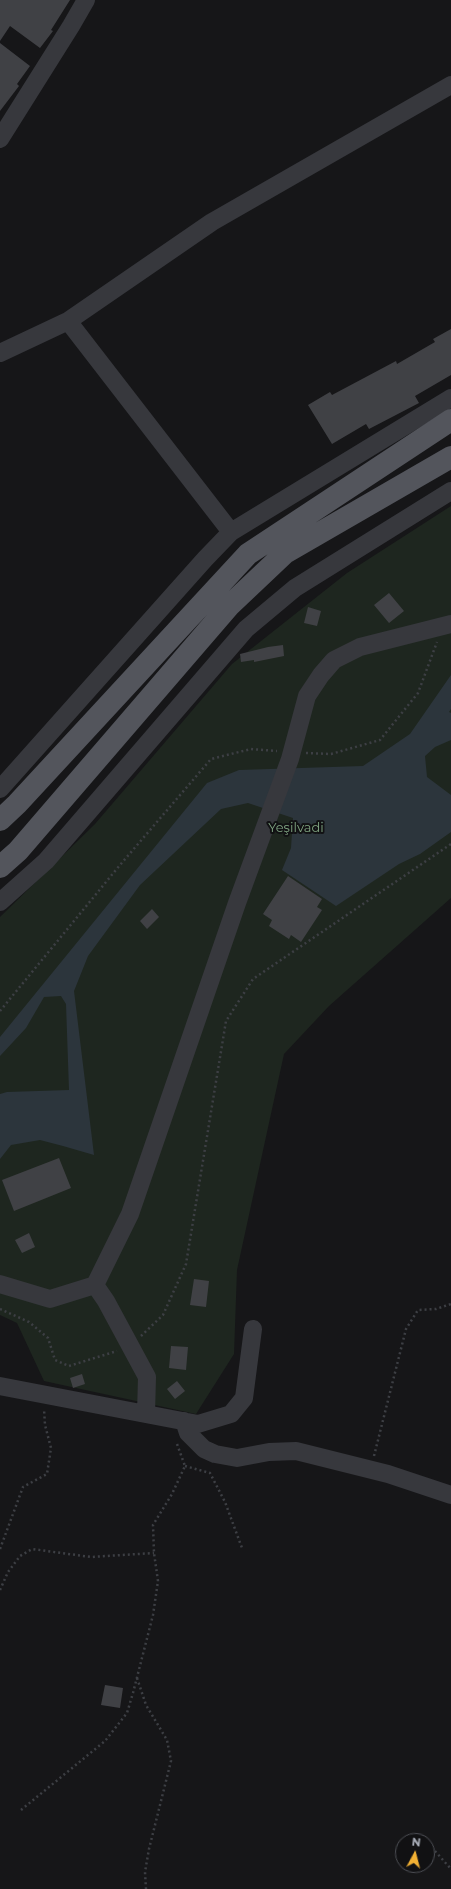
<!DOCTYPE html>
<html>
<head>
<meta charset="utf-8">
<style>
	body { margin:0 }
	#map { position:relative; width:451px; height:1889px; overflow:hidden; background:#161618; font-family:Montserrat,sans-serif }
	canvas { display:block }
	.north { position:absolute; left:395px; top:1833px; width:40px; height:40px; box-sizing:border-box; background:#111113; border:1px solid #4d4f55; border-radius:50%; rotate:7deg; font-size:11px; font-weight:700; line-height:16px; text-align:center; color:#a8adb8 }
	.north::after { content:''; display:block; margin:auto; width:14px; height:18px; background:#f2b134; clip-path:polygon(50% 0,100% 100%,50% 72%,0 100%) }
</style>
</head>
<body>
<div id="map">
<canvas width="451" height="1889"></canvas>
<div class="north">N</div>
</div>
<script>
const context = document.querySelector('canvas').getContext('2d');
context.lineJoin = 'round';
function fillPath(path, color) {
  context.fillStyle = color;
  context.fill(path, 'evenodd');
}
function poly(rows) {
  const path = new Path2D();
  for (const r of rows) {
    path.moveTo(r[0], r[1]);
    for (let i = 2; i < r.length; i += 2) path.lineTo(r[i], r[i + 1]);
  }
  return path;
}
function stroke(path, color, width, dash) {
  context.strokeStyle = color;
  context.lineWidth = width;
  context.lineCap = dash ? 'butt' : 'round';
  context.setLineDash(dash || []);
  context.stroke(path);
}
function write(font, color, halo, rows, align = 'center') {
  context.font = font + ' Montserrat,sans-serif';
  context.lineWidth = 4;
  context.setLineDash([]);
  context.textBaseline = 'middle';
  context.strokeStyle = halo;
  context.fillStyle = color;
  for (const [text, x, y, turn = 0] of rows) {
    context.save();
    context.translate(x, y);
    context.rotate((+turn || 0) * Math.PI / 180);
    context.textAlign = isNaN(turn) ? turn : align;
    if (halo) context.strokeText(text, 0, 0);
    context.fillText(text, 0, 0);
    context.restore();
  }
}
fillPath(poly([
	[451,506,451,898,329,1006,284,1054,237,1270,234,1354,196,1414,44,1381,17,1323,0,1315,0,917,95,824,232,664,347,573]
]), '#1e261f');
fillPath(poly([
	[451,675,451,709,449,712,451,713,451,740,435,747,425,756,427,777,451,795,451,832,420,854,399,864,336,906,282,870,291,848,293,818,248,803,221,809,140,885,88,956,74,991,94,1155,63,1146,40,1140,11,1145,0,1159,0,1094,7,1092,69,1090,66,1004,61,996,44,997,26,1028,0,1056,0,1037,207,783,239,770,363,766,410,734]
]), '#2c353c');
fillPath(poly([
	[0,0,70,0,51,30,53,31,40,48,10,26,0,41],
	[0,43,30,66,17,84,19,86,0,111],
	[451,329,451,375,415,396,419,403,369,429,366,424,332,444,308,405,330,392,332,395,396,361,397,364,435,342,433,339],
	[389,593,404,611,389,623,374,605],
	[308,607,321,611,317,626,304,623],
	[283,645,284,656,254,662,254,660,241,662,240,654,268,647],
	[288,876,322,899,317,907,322,910,301,942,291,935,289,939,269,926,272,920,263,914],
	[152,909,159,917,147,929,140,921],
	[59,1158,71,1188,14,1211,2,1180],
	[29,1233,35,1247,22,1253,15,1240],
	[194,1279,209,1281,206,1307,190,1305],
	[171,1346,188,1347,186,1370,169,1368],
	[82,1374,85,1384,73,1388,70,1378],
	[177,1381,185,1391,175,1399,167,1389],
	[105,1685,123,1688,120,1708,101,1705]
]), '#404145');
stroke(poly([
	[306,753,331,754,380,740,418,693,437,642],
	[0,1011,120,865,211,759,251,749,277,751],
	[0,1309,29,1322,48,1338,55,1360,69,1366,117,1351],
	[141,1336,163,1315,186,1264,226,1021,253,979,451,844],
	[374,1456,406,1329,418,1310,436,1309,451,1304],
	[185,1466,210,1473,225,1502,242,1548],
	[0,1549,23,1487,47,1474,51,1448,45,1425,44,1409],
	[0,1590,8,1572,20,1556,32,1549,91,1557,154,1553],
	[137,1678,146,1705,167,1740,171,1761,149,1849,145,1872,146,1889],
	[21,1810,105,1741,127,1713,133,1693,153,1615,158,1581,154,1553,153,1525,172,1494,185,1466,177,1444],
	[435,1851,451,1869]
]), '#3d3f44', 2.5, [2, 3]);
stroke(poly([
	[0,139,71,26,86,0],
	[0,353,68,321],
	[231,532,68,321,212,222,451,85],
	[0,789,205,559,231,532,451,398],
	[0,902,46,861,246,629,295,588,451,491],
	[0,1284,50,1299,95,1285,130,1214,237,903,290,759,307,696,321,675,334,660,360,647,451,624],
	[95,1285,106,1301,147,1377,146,1414],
	[0,1386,198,1424,231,1414,244,1398,253,1329],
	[184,1421,188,1433,204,1449,215,1454,237,1458,269,1452,296,1451,388,1474,451,1495]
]), '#37383d', 18);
stroke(poly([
	[0,820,17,804,248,554,451,420],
	[0,867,18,851,229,606,285,553,451,457]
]), '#53555c', 22);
write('13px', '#7fa381', '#111113', [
	["Yeşilvadi",296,828]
]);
</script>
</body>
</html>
